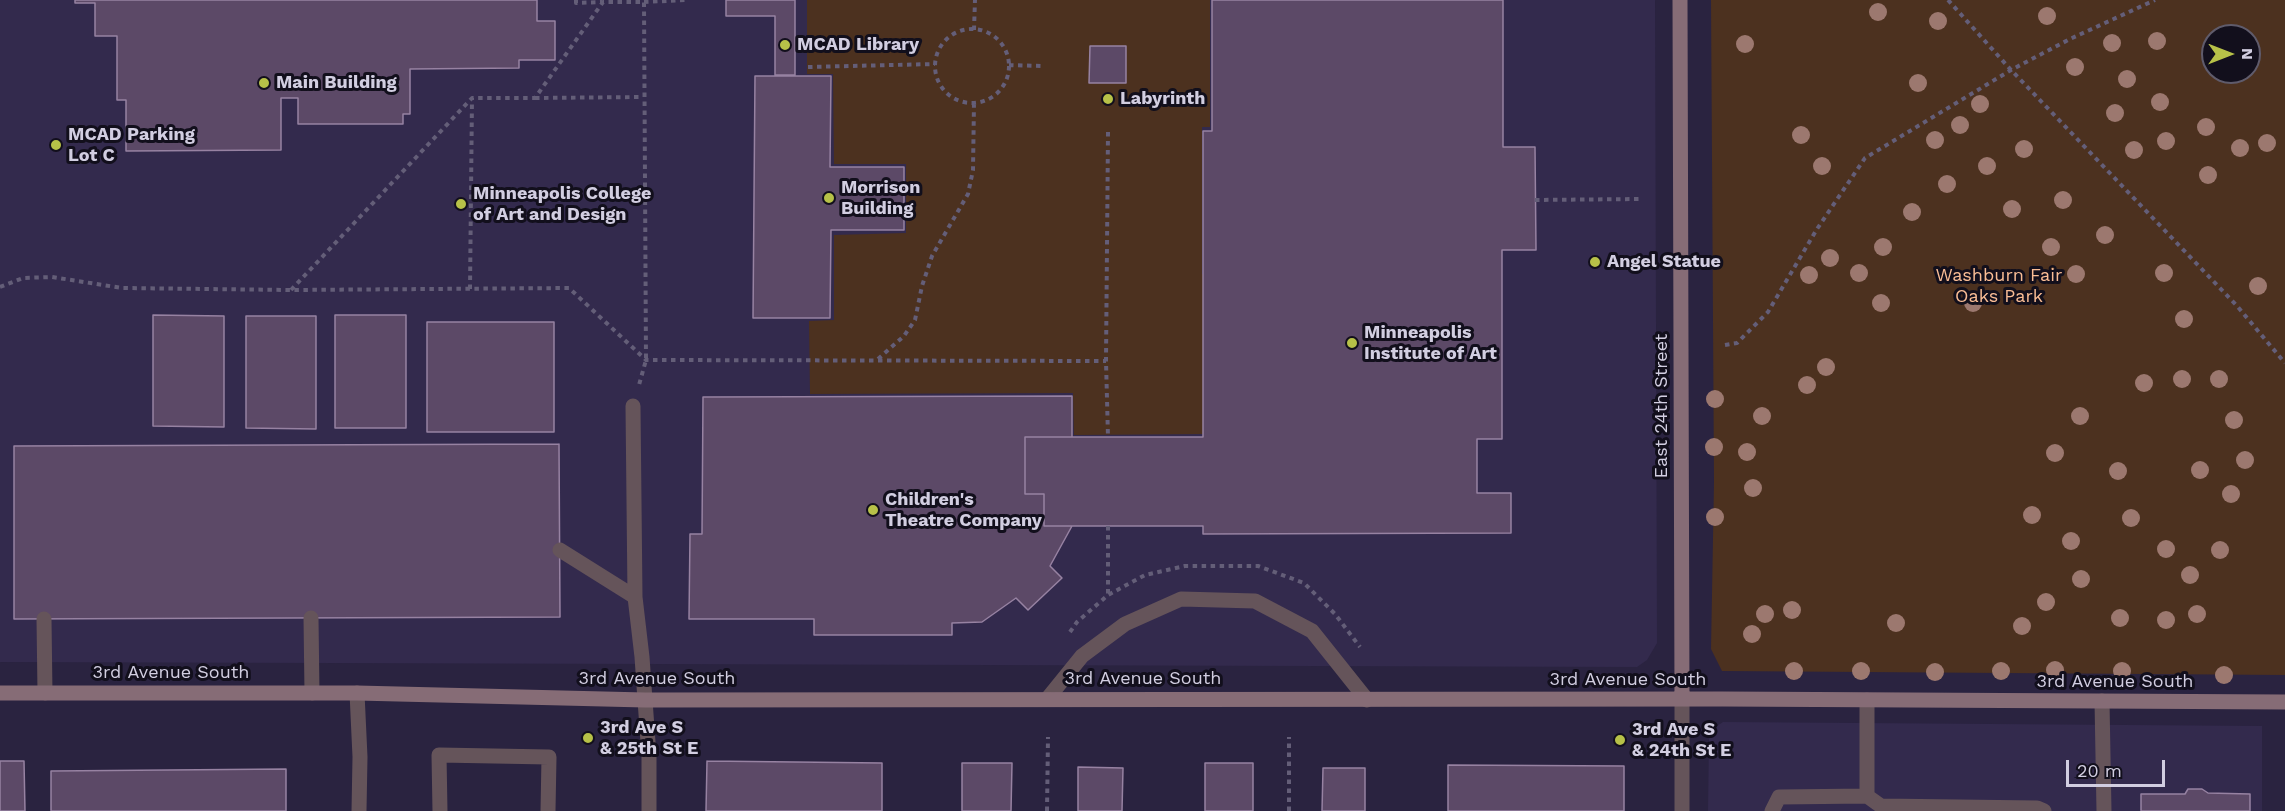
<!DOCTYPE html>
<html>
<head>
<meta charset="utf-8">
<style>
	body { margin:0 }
	#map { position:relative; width:2285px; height:811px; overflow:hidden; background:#2a2340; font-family:"Work Sans",sans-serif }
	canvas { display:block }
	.north { position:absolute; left:2201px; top:24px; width:60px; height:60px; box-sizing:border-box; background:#120f1c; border:2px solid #5f5b6b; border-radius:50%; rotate:90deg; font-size:16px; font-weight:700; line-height:24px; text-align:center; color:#d2cee1 }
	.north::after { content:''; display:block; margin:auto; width:21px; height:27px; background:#b7c148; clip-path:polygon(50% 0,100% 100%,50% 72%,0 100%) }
	.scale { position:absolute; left:2066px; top:760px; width:99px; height:27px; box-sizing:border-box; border:3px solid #d2cee1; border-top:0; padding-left:8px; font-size:18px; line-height:21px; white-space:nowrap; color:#d2cee1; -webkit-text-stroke:4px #120f1c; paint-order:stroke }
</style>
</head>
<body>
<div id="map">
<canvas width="2285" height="811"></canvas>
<div class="north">N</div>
<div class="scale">20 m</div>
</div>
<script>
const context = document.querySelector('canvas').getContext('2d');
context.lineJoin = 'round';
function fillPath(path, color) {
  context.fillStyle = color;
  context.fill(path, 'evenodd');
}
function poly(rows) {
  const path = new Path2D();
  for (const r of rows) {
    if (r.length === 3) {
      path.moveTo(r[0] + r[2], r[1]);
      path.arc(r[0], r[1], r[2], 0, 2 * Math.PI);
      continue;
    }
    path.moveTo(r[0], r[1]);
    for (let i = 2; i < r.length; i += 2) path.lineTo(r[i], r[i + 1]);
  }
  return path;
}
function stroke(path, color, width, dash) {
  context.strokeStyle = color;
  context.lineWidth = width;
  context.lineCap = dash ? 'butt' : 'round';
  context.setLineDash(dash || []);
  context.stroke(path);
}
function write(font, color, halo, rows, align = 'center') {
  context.font = font + ' "Work Sans",sans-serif';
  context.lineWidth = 6;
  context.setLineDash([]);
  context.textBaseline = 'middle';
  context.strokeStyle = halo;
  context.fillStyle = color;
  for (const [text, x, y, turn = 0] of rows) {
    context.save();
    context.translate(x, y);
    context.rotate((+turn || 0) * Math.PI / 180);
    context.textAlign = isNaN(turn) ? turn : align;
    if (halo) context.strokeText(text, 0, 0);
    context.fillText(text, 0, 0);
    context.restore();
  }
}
fillPath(poly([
	[0,0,1655,0,1657,643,1647,660,1637,667,0,662],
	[1723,722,2262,726,2262,811,1708,811,1709,739,1714,728]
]), '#332a4d');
fillPath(poly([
	[807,0,1210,0,1210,127,1202,127,1202,274,1210,275,1207,434,1074,435,1073,393,810,394,809,321,834,320,834,235,906,233,906,164,834,164,833,74,807,74],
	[1711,0,2285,0,2285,675,1722,671,1711,649,1714,482],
	[2213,36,2249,36,2249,72,2213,72]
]), '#4c311f');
const building = poly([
	[75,0,537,0,537,21,555,21,555,60,519,60,519,68,410,69,410,114,403,114,403,124,298,124,298,98,281,98,281,150,126,151,126,100,117,100,117,36,95,36,95,3,75,3,75,0],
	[726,0,795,0,795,75,775,75,775,16,726,16,726,0],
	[1212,0,1503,0,1503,147,1535,147,1536,250,1502,250,1502,439,1477,439,1477,493,1511,493,1511,533,1203,534,1203,526,1044,526,1044,494,1025,494,1025,437,1203,437,1203,131,1212,131,1212,0],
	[1090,46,1126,46,1126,83,1089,83,1090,46],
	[755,76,831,76,830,167,904,167,904,230,831,230,830,318,753,318,755,76],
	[153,315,224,316,224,427,153,426,153,315],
	[335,315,406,315,406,428,335,428,335,315],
	[246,316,316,316,316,429,246,428,246,316],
	[427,322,554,322,554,432,427,432,427,322],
	[1072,396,1072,437,1025,437,1025,494,1044,494,1044,526,1072,526,1050,566,1062,578,1028,610,1016,598,982,622,952,623,952,635,814,635,814,619,689,619,690,534,702,534,703,397,1072,396],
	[559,444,560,617,14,619,14,446,559,444],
	[0,761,24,761,25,811,0,811,0,761],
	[707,761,882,763,882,811,706,811,707,761],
	[962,763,1012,763,1011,811,962,811,962,763],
	[1205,763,1253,763,1253,811,1205,811,1205,763],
	[1448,765,1624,766,1624,811,1448,811,1448,765],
	[1078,767,1123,768,1122,811,1078,811,1078,767],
	[1323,768,1365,768,1365,811,1322,811,1323,768],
	[286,769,286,811,51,811,51,771,286,769],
	[2188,789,2202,789,2208,793,2250,794,2250,811,2141,811,2141,794,2185,794,2188,789]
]);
fillPath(building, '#5c4967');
stroke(building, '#9782a2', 1.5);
stroke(poly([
	[576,0,576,3,602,2],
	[1948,0,2011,70,2237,306,2285,363],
	[644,2,686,0],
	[972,66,37],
	[974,30,975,0],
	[1009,65,1043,66],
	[808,67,935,64],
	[535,98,643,97],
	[1108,132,1106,361,1108,437],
	[1535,200,1642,199],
	[0,287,23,278,52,277,122,288,291,290,569,288,646,360,1106,361],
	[470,289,472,98],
	[291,290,472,98,535,98,603,2,644,2,646,360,639,385],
	[1725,345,1737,343,1768,312,1817,229,1865,158,2011,70,2070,39,2155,0],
	[878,359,904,336,915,320,922,286,932,256,968,194,973,170,974,103],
	[1108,526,1108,594],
	[1070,632,1077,622,1108,595,1145,575,1185,566,1258,566,1304,583,1335,614,1360,647],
	[1047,811,1048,737],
	[1289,811,1289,737]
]), '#645e78', 4, [4.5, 4.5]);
stroke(poly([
	[633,406,635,597,642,657,645,700],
	[560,550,635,597],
	[311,618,312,693],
	[44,619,45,693],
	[357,693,360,757,359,811],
	[1048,698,1082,656,1125,624,1181,599,1255,601,1312,631,1367,700],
	[1867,700,1867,796,1881,806,2037,808,2044,811],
	[2102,701,2104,811],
	[440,811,439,755,549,757,548,811],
	[1772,811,1779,797,1867,796]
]), '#65545a', 15);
stroke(poly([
	[645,700,649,756,649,811],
	[1682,811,1682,699]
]), '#65545a', 15);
stroke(poly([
	[1680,0,1682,699],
	[0,693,357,693,645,700,1722,699,2285,702]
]), '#866c76', 15);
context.fillStyle = '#9c786f';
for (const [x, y] of [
	[1878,12],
	[2047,16],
	[1938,21],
	[2157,41],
	[2112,43],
	[1745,44],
	[2075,67],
	[2127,79],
	[1918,83],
	[2160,102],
	[1980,104],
	[2115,113],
	[1960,125],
	[2206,127],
	[1801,135],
	[1935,140],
	[2166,141],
	[2267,143],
	[2240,148],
	[2024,149],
	[2134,150],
	[1822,166],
	[1987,166],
	[2208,175],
	[1947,184],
	[2063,200],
	[2012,209],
	[1912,212],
	[2105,235],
	[1883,247],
	[2051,247],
	[1830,258],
	[1859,273],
	[2164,273],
	[2076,274],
	[1809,275],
	[2258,286],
	[1881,303],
	[1973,303],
	[2184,319],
	[1826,367],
	[2182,379],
	[2219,379],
	[2144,383],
	[1807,385],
	[1715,399],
	[1762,416],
	[2080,416],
	[2234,420],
	[1714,447],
	[1747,452],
	[2055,453],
	[2245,460],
	[2200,470],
	[2118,471],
	[1753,488],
	[2231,494],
	[2032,515],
	[1715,517],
	[2131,518],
	[2071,541],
	[2166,549],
	[2220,550],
	[2190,575],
	[2081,579],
	[2046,602],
	[1792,610],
	[1765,614],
	[2197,614],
	[2120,618],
	[2166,620],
	[1896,623],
	[2022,626],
	[1752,634],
	[2055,670],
	[1794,671],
	[1861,671],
	[2001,671],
	[2122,671],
	[1935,672],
	[2224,675]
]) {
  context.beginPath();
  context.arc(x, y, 9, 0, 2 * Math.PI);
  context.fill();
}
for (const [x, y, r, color] of [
	[785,45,6,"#b7c148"],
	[264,83,6,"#b7c148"],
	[1108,99,6,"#b7c148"],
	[56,145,6,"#b7c148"],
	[829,198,6,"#b7c148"],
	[461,204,6,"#b7c148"],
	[1595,262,6,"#b7c148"],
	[1352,343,6,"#b7c148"],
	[873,510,6,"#b7c148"],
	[588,738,6,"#b7c148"],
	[1620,740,6,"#b7c148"]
]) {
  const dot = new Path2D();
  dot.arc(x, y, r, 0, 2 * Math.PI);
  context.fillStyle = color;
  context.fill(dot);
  stroke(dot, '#120f1c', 2);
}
write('bold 18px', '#d2cee1', '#120f1c', [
	["MCAD Library",797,45],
	["Main Building",276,83],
	["Labyrinth",1120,99],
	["MCAD Parking",68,135],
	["Lot C",68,156],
	["Morrison",841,188],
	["Building",841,209],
	["Minneapolis College",473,194],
	["of Art and Design",473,215],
	["Angel Statue",1607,262],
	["Minneapolis",1364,333],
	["Institute of Art",1364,354],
	["Children's",885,500],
	["Theatre Company",885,521],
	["3rd Ave S",600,728],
	["& 25th St E",600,749],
	["3rd Ave S",1632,730],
	["& 24th St E",1632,751]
], 'left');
write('18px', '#fabd95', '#120f1c', [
	["Washburn Fair",1999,276],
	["Oaks Park",1999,297]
]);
write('18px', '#d2cee1', '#120f1c', [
	["East 24th Street",1662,406,-90],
	["3rd Avenue South",171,673],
	["3rd Avenue South",657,679],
	["3rd Avenue South",1143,679],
	["3rd Avenue South",1628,680],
	["3rd Avenue South",2115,682]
]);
</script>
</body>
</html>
